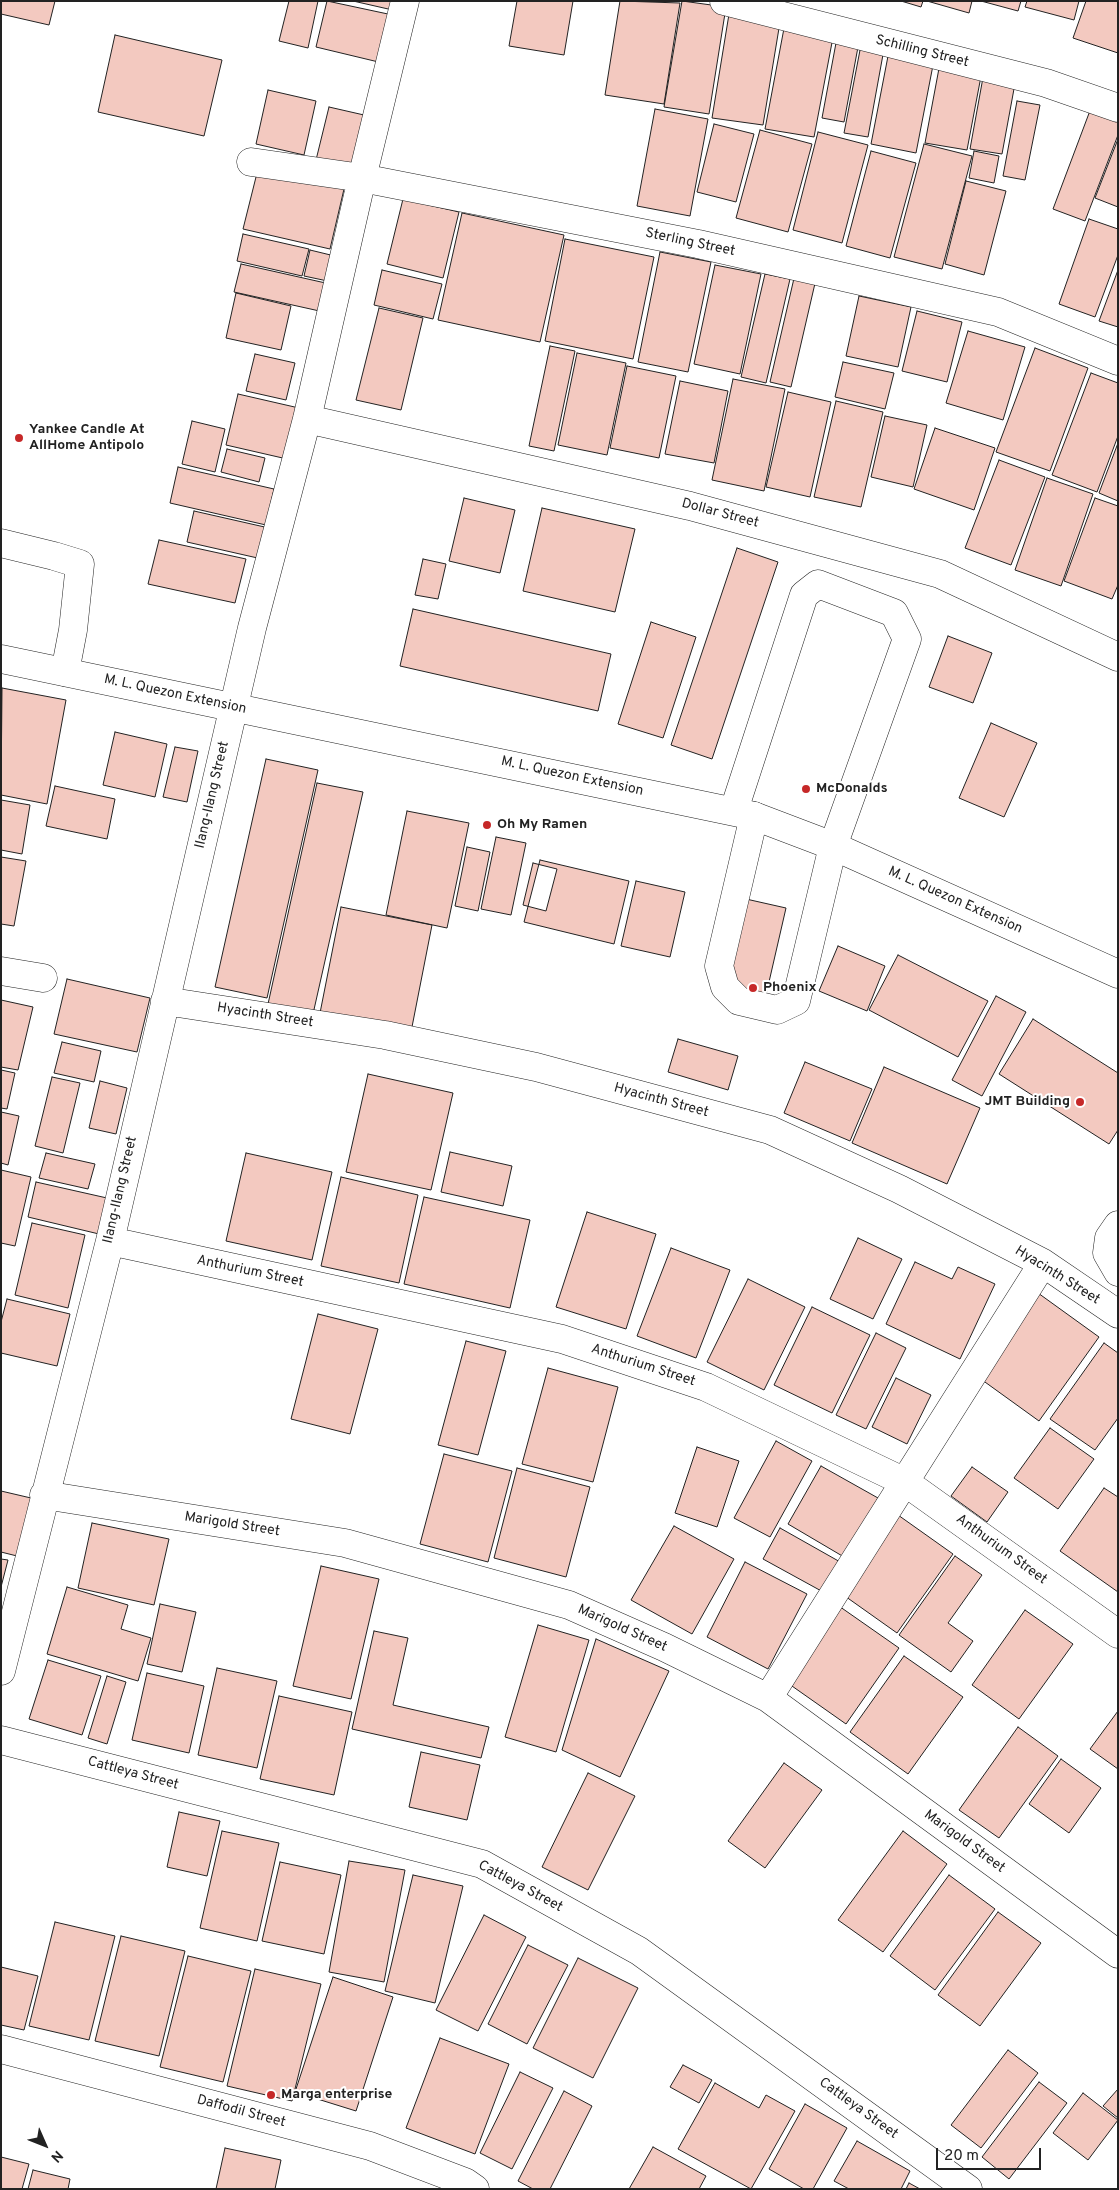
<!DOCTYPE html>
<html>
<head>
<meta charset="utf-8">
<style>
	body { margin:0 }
	#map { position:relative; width:1119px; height:2190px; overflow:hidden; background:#fff; font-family:Overpass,sans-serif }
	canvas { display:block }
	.frame { position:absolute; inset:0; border:2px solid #222; pointer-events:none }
	.north { position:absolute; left:20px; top:2120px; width:50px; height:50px; -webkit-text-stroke:4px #fff; paint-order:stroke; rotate:134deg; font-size:14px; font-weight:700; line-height:20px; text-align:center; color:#222 }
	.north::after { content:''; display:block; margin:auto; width:18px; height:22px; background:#222; clip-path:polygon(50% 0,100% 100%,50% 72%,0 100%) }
	.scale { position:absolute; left:936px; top:2148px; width:105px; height:22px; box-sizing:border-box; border:2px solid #222; border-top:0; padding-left:6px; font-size:15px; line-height:18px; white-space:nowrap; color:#222; -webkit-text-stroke:4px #fff; paint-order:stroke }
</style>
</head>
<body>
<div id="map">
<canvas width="1119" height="2190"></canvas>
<div class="frame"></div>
<div class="north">N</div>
<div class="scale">20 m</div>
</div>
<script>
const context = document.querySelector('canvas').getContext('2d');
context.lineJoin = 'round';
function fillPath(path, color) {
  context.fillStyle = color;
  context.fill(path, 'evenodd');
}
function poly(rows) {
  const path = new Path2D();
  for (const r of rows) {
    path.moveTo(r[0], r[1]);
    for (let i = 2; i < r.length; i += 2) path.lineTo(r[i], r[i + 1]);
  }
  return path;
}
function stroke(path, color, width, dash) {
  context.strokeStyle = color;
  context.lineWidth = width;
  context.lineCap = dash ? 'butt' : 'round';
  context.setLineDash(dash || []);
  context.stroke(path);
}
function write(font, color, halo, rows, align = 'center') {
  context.font = font + ' Overpass,sans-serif';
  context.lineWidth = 4;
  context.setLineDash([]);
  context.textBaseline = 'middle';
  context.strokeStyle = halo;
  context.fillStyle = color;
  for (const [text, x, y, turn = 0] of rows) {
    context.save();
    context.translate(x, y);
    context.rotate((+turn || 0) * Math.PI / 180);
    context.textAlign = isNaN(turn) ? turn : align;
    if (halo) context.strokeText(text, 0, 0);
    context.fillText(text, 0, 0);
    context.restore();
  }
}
const building = poly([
	[1,1,55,1,49,25,1,14,1,1],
	[289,1,318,1,308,48,279,41,289,1],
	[327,1,402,17,391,65,316,47,327,1],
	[353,1,399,1,397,11,353,1],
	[517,1,573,1,564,55,509,46,517,1],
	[620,1,680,3,664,104,605,95,620,1],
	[682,1,726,7,709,114,664,107,682,1],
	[901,1,923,1,921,7,901,1],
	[927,1,972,1,969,13,927,1],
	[981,1,1021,1,1018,11,981,1],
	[1027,1,1079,1,1074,20,1025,7,1027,1],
	[1086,1,1118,1,1118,53,1073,38,1086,1],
	[730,8,781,16,763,125,712,118,730,8],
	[785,23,834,32,814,137,765,129,785,23],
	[115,35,222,60,204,136,98,112,115,35],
	[836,43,858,47,844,122,822,118,836,43],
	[861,45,884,49,868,137,844,133,861,45],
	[889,51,934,60,916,153,871,144,889,51],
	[940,63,982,71,967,150,925,143,940,63],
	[984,72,1016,78,1002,154,970,149,984,72],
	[268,90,316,101,304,155,256,144,268,90],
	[1017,101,1040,105,1025,180,1003,176,1017,101],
	[329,107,364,115,351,169,316,160,329,107],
	[1091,108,1118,118,1118,135,1085,221,1053,209,1091,108],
	[655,109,708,119,690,216,637,206,655,109],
	[714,124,754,134,736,202,697,192,714,124],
	[760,130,812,144,788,232,736,218,760,130],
	[818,132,868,145,842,243,793,230,818,132],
	[1118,139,1118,207,1095,198,1118,139],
	[924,144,972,156,942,269,894,257,924,144],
	[871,151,916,163,890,258,846,246,871,151],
	[974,151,999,156,994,183,969,178,974,151],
	[258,169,344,189,330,249,243,229,258,169],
	[966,181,1006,191,984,275,945,264,966,181],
	[403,199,459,212,443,278,387,264,403,199],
	[462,213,564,235,540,342,438,320,462,213],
	[1089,219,1118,229,1118,255,1095,317,1059,304,1089,219],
	[243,234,309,249,302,276,237,261,243,234],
	[565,239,654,257,633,359,545,341,565,239],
	[310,250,343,258,337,283,304,276,310,250],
	[660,252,711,262,688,372,638,362,660,252],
	[241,264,330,284,324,312,234,292,241,264],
	[715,265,761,274,740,374,694,364,715,265],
	[382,270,442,284,433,319,374,305,382,270],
	[1118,270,1118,327,1099,321,1118,270],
	[765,274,790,279,766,383,741,377,765,274],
	[795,274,816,279,791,387,770,382,795,274],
	[236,293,291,306,281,350,226,338,236,293],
	[859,296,911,307,898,367,846,356,859,296],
	[379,308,423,318,401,410,356,400,379,308],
	[917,311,962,322,947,382,902,371,917,311],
	[968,331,1025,347,1003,420,946,403,968,331],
	[550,346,575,351,554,451,529,446,550,346],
	[1035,348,1088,368,1050,471,996,452,1035,348],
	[577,353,626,363,607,455,558,445,577,353],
	[255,354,295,363,286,400,246,391,255,354],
	[843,362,894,373,885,409,835,397,843,362],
	[627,366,676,376,659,458,610,448,627,366],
	[1091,373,1118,383,1118,436,1097,492,1052,475,1091,373],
	[733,379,785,389,764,491,712,480,733,379],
	[680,381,728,391,714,463,665,454,680,381],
	[788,392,831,402,810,497,766,487,788,392],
	[238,394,299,408,287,459,226,445,238,394],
	[836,401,883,412,861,507,814,497,836,401],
	[885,416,927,425,913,487,871,477,885,416],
	[192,421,225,429,215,472,182,464,192,421],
	[935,428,995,448,974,510,914,489,935,428],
	[1118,443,1118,501,1099,493,1118,443],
	[227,449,265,458,259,482,221,472,227,449],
	[999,460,1045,477,1011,565,965,548,999,460],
	[178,467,274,489,266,525,170,503,178,467],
	[1047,478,1093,494,1061,586,1015,570,1047,478],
	[464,498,515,510,500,573,449,561,464,498],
	[1095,498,1118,506,1118,585,1112,599,1064,581,1095,498],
	[542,508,635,529,615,612,523,591,542,508],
	[194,511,269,528,262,559,187,542,194,511],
	[159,540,246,559,235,603,148,584,159,540],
	[737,548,778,562,712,759,671,745,737,548],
	[423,559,446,564,438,599,415,595,423,559],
	[413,609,611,654,598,711,400,666,413,609],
	[651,622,696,637,663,738,618,724,651,622],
	[948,636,992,653,973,703,929,687,948,636],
	[2,688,66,700,47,804,1,795,2,688],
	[991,723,1037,743,1004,817,959,798,991,723],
	[115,732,167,744,155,797,103,785,115,732],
	[175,747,198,751,187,802,163,797,175,747],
	[266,759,318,770,267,998,215,987,266,759],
	[317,783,363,792,313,1014,268,1004,317,783],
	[55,786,115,799,107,839,46,826,55,786],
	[1,800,30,805,22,854,1,850,1,800],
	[407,811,469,823,447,928,386,915,407,811],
	[496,837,526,843,511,915,481,909,496,837],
	[467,847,490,852,478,911,455,906,467,847],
	[1,857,26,861,14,926,1,924,1,857],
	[540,860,629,881,614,944,524,922,540,860],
	[533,863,557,869,546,911,523,905,533,863],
	[636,881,685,892,670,957,621,946,636,881],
	[746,899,786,908,766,995,725,986,746,899],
	[341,907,432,925,411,1032,320,1013,341,907],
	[838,946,885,966,867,1011,819,991,838,946],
	[898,955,988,1001,958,1057,869,1010,898,955],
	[67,979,150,998,137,1052,54,1034,67,979],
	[996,996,1026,1012,982,1096,952,1080,996,996],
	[1,1000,33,1007,18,1070,1,1067,1,1000],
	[1033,1019,1118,1073,1118,1130,1109,1144,999,1074,1033,1019],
	[678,1039,738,1056,728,1090,668,1072,678,1039],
	[62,1042,101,1051,94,1082,54,1073,62,1042],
	[805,1062,872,1089,850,1141,784,1113,805,1062],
	[884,1067,980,1108,947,1184,852,1143,884,1067],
	[1,1070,15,1073,7,1109,1,1108,1,1070],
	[368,1074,453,1093,431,1190,346,1172,368,1074],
	[52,1077,80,1083,63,1153,35,1146,52,1077],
	[100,1081,127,1088,116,1134,89,1128,100,1081],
	[1,1112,19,1116,8,1165,1,1163,1,1112],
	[450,1152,512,1166,503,1206,441,1192,450,1152],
	[46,1153,95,1164,88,1189,39,1178,46,1153],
	[246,1153,332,1172,312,1260,226,1241,246,1153],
	[1,1170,31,1177,15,1246,1,1243,1,1170],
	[341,1177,418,1195,399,1283,321,1266,341,1177],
	[36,1182,107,1198,99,1234,28,1217,36,1182],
	[424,1197,530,1220,510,1308,404,1284,424,1197],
	[587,1212,656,1234,626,1329,556,1307,587,1212],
	[32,1223,85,1235,68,1308,15,1295,32,1223],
	[858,1238,902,1259,873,1319,830,1299,858,1238],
	[671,1248,730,1270,696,1358,637,1336,671,1248],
	[915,1262,952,1279,958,1267,995,1284,960,1359,886,1324,915,1262],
	[748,1279,805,1307,764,1390,707,1362,748,1279],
	[1038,1293,1099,1337,1039,1421,978,1377,1038,1293],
	[7,1299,70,1314,57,1366,1,1353,1,1322,7,1299],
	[812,1307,870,1335,832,1413,774,1385,812,1307],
	[318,1314,378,1329,350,1434,291,1419,318,1314],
	[876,1333,906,1348,866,1429,836,1415,876,1333],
	[466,1341,506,1351,478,1455,438,1445,466,1341],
	[1104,1343,1118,1353,1118,1418,1095,1450,1050,1419,1104,1343],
	[548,1368,618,1387,593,1482,522,1464,548,1368],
	[896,1378,931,1395,907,1444,872,1427,896,1378],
	[1050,1428,1094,1459,1058,1509,1014,1478,1050,1428],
	[776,1441,812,1461,770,1537,734,1518,776,1441],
	[697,1447,739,1461,717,1527,675,1513,697,1447],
	[444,1454,512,1471,488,1562,420,1544,444,1454],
	[821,1466,878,1498,844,1557,788,1524,821,1466],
	[972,1467,1008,1492,987,1522,951,1496,972,1467],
	[517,1468,590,1487,566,1577,494,1558,517,1468],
	[1104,1488,1118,1497,1118,1592,1060,1551,1104,1488],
	[1,1491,31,1498,17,1556,1,1552,1,1491],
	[898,1515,953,1554,897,1633,842,1594,898,1515],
	[92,1523,169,1539,154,1605,78,1588,92,1523],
	[674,1526,734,1559,692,1634,631,1600,674,1526],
	[780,1528,842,1563,825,1593,763,1559,780,1528],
	[955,1556,982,1575,948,1623,973,1641,951,1672,899,1635,955,1556],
	[1,1559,8,1560,1,1587,1,1559],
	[745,1562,807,1594,768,1669,707,1637,745,1562],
	[321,1566,379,1579,351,1699,293,1686,321,1566],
	[67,1587,128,1605,121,1629,151,1638,138,1681,47,1654,67,1587],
	[160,1604,196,1612,182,1672,147,1664,160,1604],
	[836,1604,899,1648,846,1724,782,1679,836,1604],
	[1025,1610,1073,1644,1019,1719,972,1685,1025,1610],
	[538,1625,589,1640,556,1752,505,1737,538,1625],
	[374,1631,408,1638,393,1705,489,1727,481,1758,352,1729,374,1631],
	[596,1639,669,1671,620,1777,562,1750,596,1639],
	[904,1656,963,1697,908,1774,850,1732,904,1656],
	[48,1660,101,1676,82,1735,29,1719,48,1660],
	[217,1668,277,1681,257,1768,198,1755,217,1668],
	[147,1673,204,1686,189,1753,132,1740,147,1673],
	[107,1676,126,1682,107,1744,88,1738,107,1676],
	[279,1696,352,1712,334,1795,260,1779,279,1696],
	[1118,1711,1118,1769,1090,1749,1118,1711],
	[1018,1727,1058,1756,999,1838,959,1810,1018,1727],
	[421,1752,480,1765,467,1820,409,1807,421,1752],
	[1061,1759,1101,1788,1069,1833,1029,1804,1061,1759],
	[784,1763,822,1790,765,1868,728,1841,784,1763],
	[588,1773,635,1796,588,1890,542,1867,588,1773],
	[179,1812,220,1821,207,1876,167,1867,179,1812],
	[222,1831,279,1843,257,1941,200,1928,222,1831],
	[903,1831,947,1864,883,1952,838,1920,903,1831],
	[349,1861,405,1870,384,1982,329,1972,349,1861],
	[280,1862,341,1875,324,1954,262,1941,280,1862],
	[413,1875,463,1886,435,2003,385,1991,413,1875],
	[949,1875,995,1909,935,1990,890,1956,949,1875],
	[998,1912,1041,1943,980,2026,938,1995,998,1912],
	[484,1915,526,1937,478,2031,436,2010,484,1915],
	[55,1922,115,1936,89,2040,29,2026,55,1922],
	[121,1936,185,1951,159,2056,95,2041,121,1936],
	[528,1945,568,1965,527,2044,488,2024,528,1945],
	[188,1956,251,1971,223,2082,160,2067,188,1956],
	[578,1958,638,1988,593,2078,533,2048,578,1958],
	[1,1967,38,1976,24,2030,1,2025,1,1967],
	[255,1969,321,1984,292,2101,227,2086,255,1969],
	[333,1977,393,1997,356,2111,295,2092,333,1977],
	[440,2038,509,2064,475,2154,406,2128,440,2038],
	[1008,2050,1038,2073,981,2148,951,2125,1008,2050],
	[683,2065,712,2080,699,2103,670,2087,683,2065],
	[520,2072,553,2088,512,2169,480,2153,520,2072],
	[1039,2082,1067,2103,1009,2179,982,2157,1039,2082],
	[715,2083,759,2108,766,2095,795,2111,751,2189,678,2149,715,2083],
	[1118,2089,1118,2118,1103,2106,1118,2089],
	[564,2091,592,2106,550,2189,533,2189,518,2181,564,2091],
	[1083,2093,1118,2120,1088,2160,1053,2133,1083,2093],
	[805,2104,847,2128,813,2189,804,2189,769,2169,805,2104],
	[857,2141,910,2171,901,2189,849,2189,834,2181,857,2141],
	[653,2147,706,2176,699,2189,629,2189,653,2147],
	[225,2148,281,2160,275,2189,216,2189,225,2148],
	[1,2157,29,2164,22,2189,1,2189,1,2157],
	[33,2170,70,2179,68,2189,28,2189,33,2170],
	[909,2183,920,2189,906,2189,909,2183]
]);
fillPath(building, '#f3c9c0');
stroke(building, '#222', 1);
const minor = poly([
	[724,1,1046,83,1118,108],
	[251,162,362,178,698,244,998,312,1118,361],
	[307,419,690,506,940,574,1118,657],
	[1,543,54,556,80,564,73,630,65,672],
	[734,810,804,595,818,584,894,613,907,639,833,846,796,1001,777,1010,739,1001,725,987,719,966,754,816],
	[1,971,43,978],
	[165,1001,385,1035,536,1067,770,1130,899,1189,1043,1263,1118,1314],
	[1118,1225,1109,1238,1107,1253,1118,1272],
	[110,1241,562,1339,706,1387,905,1482,1118,1634],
	[44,1495,345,1543,569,1605,664,1647,768,1698,1118,1954],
	[1,1671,110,1241,252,628,307,419,362,178,405,1],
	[768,1698,1043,1263],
	[1,1740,482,1864,639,1951,968,2189],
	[1,2049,370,2146,465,2182,475,2189]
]);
const major = poly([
	[1,659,754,816,833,846,1118,974]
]);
stroke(minor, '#222', 29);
stroke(major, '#222', 29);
stroke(minor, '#fff', 28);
stroke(major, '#fff', 28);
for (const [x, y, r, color] of [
	[19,438,5,"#c62828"],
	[806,789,5,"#c62828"],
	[487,825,5,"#c62828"],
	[753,988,5,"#c62828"],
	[1080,1102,5,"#c62828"],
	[271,2095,5,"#c62828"]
]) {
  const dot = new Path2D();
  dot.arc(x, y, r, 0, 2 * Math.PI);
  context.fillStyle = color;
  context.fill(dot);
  stroke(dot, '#fff', 2);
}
write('14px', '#222', '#fff', [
	["Schilling Street",922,52,14],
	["Sterling Street",690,243,12],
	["Dollar Street",720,514,15],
	["M. L. Quezon Extension",175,695,12],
	["M. L. Quezon Extension",572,777,12],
	["Ilang-Ilang Street",213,795,-77],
	["M. L. Quezon Extension",955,901,24],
	["Hyacinth Street",265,1016,9],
	["Hyacinth Street",661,1101,15],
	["Ilang-Ilang Street",121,1190,-77],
	["Anthurium Street",250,1272,12],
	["Hyacinth Street",1057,1276,32],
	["Anthurium Street",643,1366,18],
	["Marigold Street",232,1525,9],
	["Anthurium Street",1001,1550,36],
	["Marigold Street",622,1629,24],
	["Cattleya Street",133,1774,15],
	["Marigold Street",964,1842,36],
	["Cattleya Street",520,1887,28],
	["Cattleya Street",858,2109,36],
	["Daffodil Street",241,2112,15]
]);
write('bold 14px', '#222', '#fff', [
	["Yankee Candle At",29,430],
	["AllHome Antipolo",29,446],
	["McDonalds",816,789],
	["Oh My Ramen",497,825],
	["Phoenix",763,988],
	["JMT Building",1070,1102,"right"],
	["Marga enterprise",281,2095]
], 'left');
</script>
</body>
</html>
